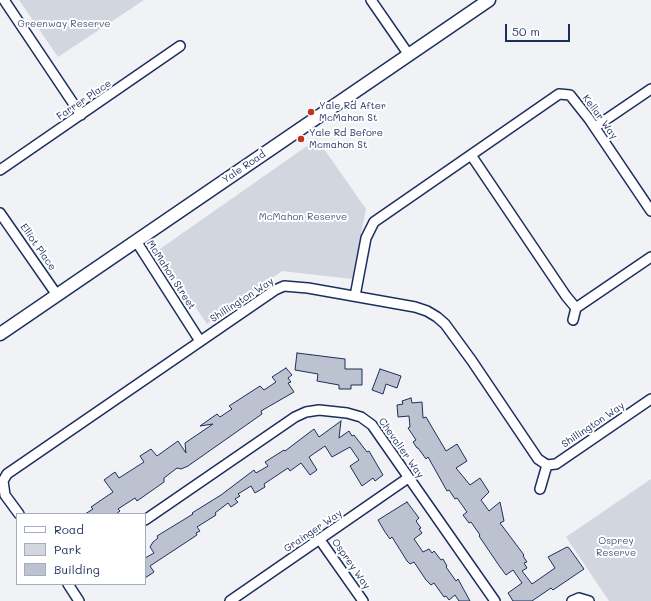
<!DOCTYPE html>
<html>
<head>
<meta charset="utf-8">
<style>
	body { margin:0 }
	#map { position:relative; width:651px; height:601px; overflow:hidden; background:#f1f2f5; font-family:Mali,sans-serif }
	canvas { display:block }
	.legend { position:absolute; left:16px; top:513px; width:130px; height:72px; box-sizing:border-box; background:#fff; border:1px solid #a4acbf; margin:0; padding:5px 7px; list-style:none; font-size:12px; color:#1b2f5e }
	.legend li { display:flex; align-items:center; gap:8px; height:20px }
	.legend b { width:20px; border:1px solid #a4acbf }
	.scale { position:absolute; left:505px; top:24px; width:65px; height:18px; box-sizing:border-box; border:2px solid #1b2f5e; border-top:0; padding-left:5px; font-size:12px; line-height:14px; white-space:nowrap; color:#1b2f5e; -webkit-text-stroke:3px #fff; paint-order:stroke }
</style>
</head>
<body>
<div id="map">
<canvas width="651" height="601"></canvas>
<ul class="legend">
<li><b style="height:5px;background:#fff"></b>Road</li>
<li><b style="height:11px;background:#d2d6df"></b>Park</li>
<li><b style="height:11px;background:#bcc2d0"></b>Building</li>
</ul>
<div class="scale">50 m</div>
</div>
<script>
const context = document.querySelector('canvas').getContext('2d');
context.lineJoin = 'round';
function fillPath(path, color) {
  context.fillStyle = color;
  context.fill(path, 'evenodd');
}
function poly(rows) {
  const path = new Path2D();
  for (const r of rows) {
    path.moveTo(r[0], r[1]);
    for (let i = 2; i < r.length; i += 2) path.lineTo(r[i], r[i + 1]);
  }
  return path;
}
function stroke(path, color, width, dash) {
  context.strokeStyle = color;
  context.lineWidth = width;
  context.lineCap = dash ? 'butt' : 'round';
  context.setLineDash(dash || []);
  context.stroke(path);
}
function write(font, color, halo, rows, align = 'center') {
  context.font = font + ' Mali,sans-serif';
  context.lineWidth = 4;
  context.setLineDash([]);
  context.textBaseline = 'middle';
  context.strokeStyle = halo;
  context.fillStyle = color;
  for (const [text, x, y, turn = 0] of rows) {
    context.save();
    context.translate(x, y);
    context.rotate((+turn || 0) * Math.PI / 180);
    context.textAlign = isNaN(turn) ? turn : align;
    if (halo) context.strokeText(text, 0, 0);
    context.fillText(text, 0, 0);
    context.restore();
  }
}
fillPath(poly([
	[19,0,144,0,58,57],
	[317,139,366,209,352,279,282,271,207,324,157,251],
	[651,479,651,601,609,601,566,537]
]), '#d2d6df');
const building = poly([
	[297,353,345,359,345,369,362,369,362,385,351,385,351,389,339,389,339,385,317,381,318,374,295,370,297,353],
	[286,368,292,375,288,378,291,382,288,383,294,392,261,411,262,414,188,466,181,469,177,468,164,478,164,482,137,501,135,498,118,509,120,511,116,514,85,514,93,509,91,507,113,492,104,480,115,472,119,478,144,462,140,456,151,449,157,456,178,441,186,453,185,443,213,424,200,426,217,414,220,417,232,409,229,406,260,386,264,390,276,382,272,377,286,368],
	[380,369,401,376,397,388,386,384,383,394,372,390,380,369],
	[411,398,412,403,422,402,423,418,426,417,446,451,457,444,467,461,456,468,470,485,480,478,489,492,481,500,489,511,500,502,504,521,500,523,524,555,523,556,527,562,524,563,527,568,522,571,532,584,555,568,548,557,567,547,569,548,584,569,553,590,551,588,532,601,513,601,508,593,522,583,513,570,506,575,500,567,479,536,480,535,471,522,469,523,463,515,467,512,457,498,455,499,449,490,447,491,428,457,426,459,418,448,417,448,413,442,416,440,408,428,410,427,409,416,398,417,397,405,403,404,402,401,411,398],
	[341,421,339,438,349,431,352,436,354,435,367,452,369,451,383,475,375,481,373,478,362,486,350,466,359,460,350,447,332,457,325,446,309,457,317,470,310,475,301,463,290,471,288,468,264,484,265,487,255,493,251,486,238,494,240,496,235,499,238,502,231,507,228,503,215,513,216,515,197,527,200,531,196,533,197,535,150,566,154,572,145,578,145,558,154,553,150,547,153,542,158,538,157,536,193,514,192,513,221,495,254,470,256,473,268,466,265,462,284,450,285,451,314,429,319,437,341,421],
	[407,502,419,518,416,521,421,528,419,529,422,533,414,539,423,552,429,549,432,553,434,551,441,560,443,559,447,566,446,567,456,581,458,579,470,601,459,601,455,595,449,600,446,596,444,597,434,583,431,585,426,580,414,562,410,564,407,561,392,537,390,539,385,532,378,520,407,502]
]);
fillPath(building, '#bcc2d0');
stroke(building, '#1b2f5e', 1);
const minor = poly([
	[4,0,81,115],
	[371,0,409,55],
	[595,127,651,89],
	[471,155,566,296,576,308],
	[0,170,180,46],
	[0,213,57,295],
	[136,241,200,341],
	[355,296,366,238,374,222,559,94,570,95,589,119,651,211],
	[573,320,576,308,651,257],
	[540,489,547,465],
	[19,514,5,495,3,481,7,474,275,290,284,286,308,288,415,307,427,311,437,317,445,324,472,361,538,459,547,465,556,464,651,399],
	[145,520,295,417,306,412,319,410,347,413,361,417,372,425,495,601],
	[320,540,363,601],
	[68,584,79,601],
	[230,601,408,478],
	[572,601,579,598,589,601]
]);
const major = poly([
	[0,334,489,0]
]);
stroke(minor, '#1b2f5e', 12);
stroke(major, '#1b2f5e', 15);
stroke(minor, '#fff', 9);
stroke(major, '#fff', 12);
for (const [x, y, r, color] of [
	[311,112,4,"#c8321e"],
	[301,139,4,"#c8321e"]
]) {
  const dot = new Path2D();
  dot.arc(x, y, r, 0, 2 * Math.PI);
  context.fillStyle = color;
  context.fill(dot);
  stroke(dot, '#fff', 1.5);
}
write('10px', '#49597e', '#fff', [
	["Greenway Reserve",64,24],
	["McMahon Reserve",303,217],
	["Osprey",616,541],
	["Reserve",616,553]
]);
write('10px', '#1b2f5e', '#fff', [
	["Farrer Place",84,100,-34],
	["Kellar Way",600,117,54],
	["Yale Road",244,167,-34],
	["Elliot Place",38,247,55],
	["McMahon Street",171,275,57],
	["Shillington Way",242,300,-33],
	["Shillington Way",593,425,-34],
	["Chevalier Way",401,448,55],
	["Grainger Way",313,531,-34],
	["Osprey Way",351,564,55]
]);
write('10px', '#1b2f5e', '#fff', [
	["Yale Rd After",319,106],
	["McMahon St",319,118],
	["Yale Rd Before",309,133],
	["Mcmahon St",309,145]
], 'left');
</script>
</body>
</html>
